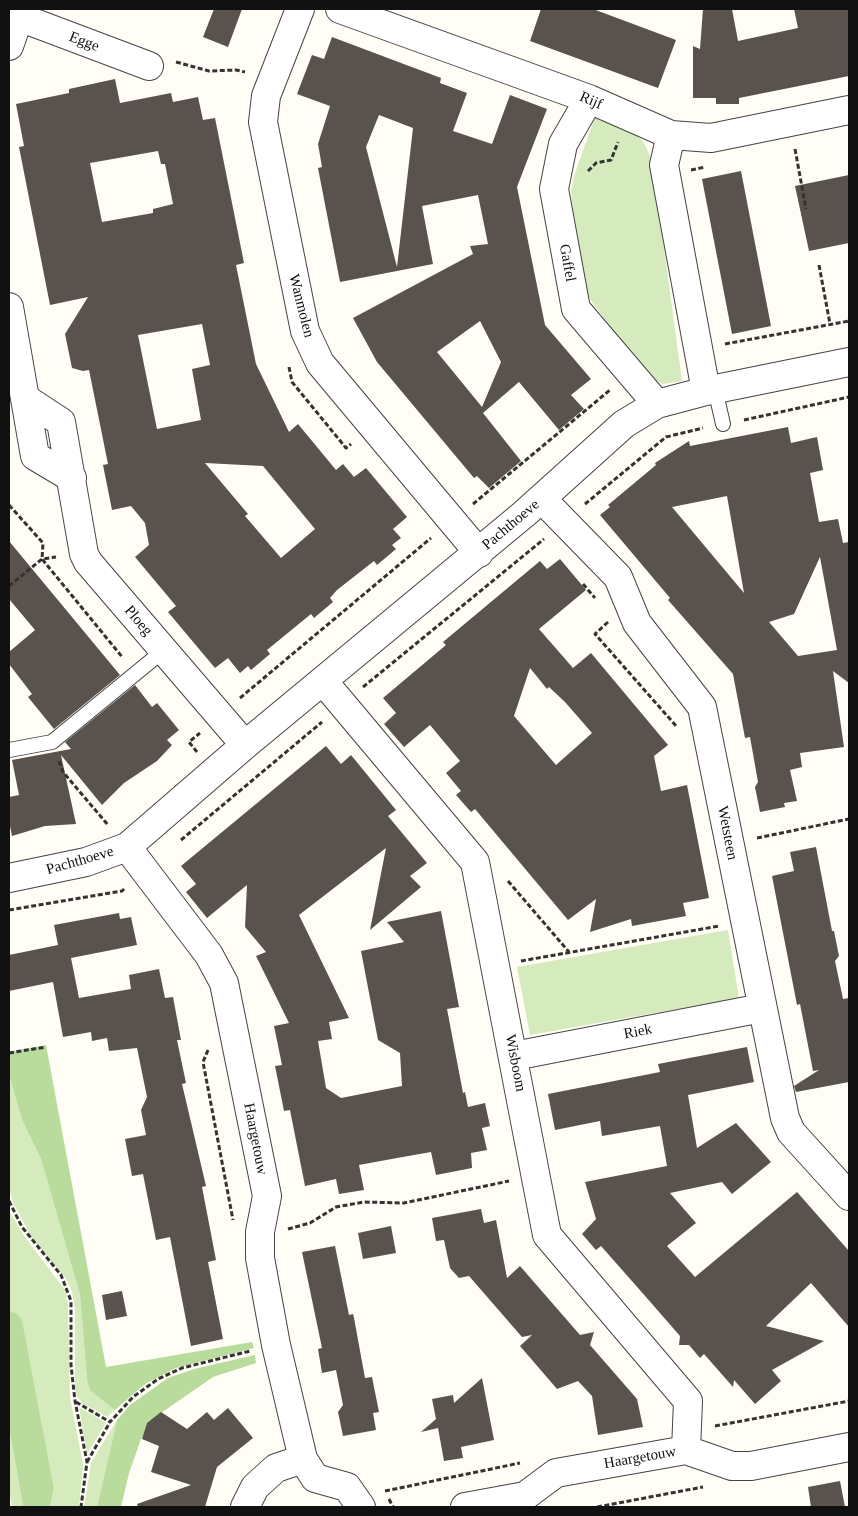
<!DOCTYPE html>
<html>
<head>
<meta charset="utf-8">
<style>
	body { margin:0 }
	#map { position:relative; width:858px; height:1516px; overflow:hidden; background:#fffdf5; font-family:Georgia,serif }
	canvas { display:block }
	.frame { position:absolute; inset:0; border:10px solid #111; pointer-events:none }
</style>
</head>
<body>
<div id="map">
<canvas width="858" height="1516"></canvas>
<div class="frame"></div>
</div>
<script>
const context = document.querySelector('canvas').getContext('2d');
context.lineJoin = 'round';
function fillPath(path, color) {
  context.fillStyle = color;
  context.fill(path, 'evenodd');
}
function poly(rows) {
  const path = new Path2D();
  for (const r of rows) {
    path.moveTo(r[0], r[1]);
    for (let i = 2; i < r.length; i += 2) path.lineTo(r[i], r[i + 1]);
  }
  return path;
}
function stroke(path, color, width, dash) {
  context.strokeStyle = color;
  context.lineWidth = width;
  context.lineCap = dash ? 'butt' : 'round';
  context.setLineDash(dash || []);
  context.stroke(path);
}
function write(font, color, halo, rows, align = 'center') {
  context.font = font + ' Georgia,serif';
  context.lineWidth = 5;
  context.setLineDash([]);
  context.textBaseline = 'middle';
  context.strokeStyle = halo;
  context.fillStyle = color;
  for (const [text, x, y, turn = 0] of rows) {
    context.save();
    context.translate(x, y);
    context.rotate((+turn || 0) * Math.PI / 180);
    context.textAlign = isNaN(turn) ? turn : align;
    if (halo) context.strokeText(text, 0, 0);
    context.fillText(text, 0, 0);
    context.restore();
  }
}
fillPath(poly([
	[595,117,630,131,643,141,652,160,682,381,663,384,647,376,638,366,585,292,578,259,571,192,574,176],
	[728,930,739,998,530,1035,517,967],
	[9,1074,22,1120,41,1159,80,1295,87,1380,115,1410,107,1417,82,1403,77,1396,75,1389,75,1309,72,1292,65,1277,32,1238,13,1203,9,1187],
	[9,1210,24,1236,65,1290,68,1305,70,1397,83,1464,79,1507,50,1507,54,1488,22,1321,16,1313,9,1311],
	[79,1407,106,1423,87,1454],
	[117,1420,97,1507,84,1507,91,1463],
	[9,1427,23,1507,12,1507,9,1490]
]), '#d5ebbd');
fillPath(poly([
	[46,1045,106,1367,252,1342,254,1348,176,1368,145,1384,115,1410,90,1390,87,1380,80,1295,41,1159,22,1120,9,1074,9,1052],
	[9,1311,16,1313,22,1320,54,1488,50,1507,23,1506,9,1427],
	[255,1355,256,1363,213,1377,161,1413,141,1439,129,1473,121,1507,97,1507,117,1420,130,1405,168,1378,194,1369]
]), '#b9dc9c');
fillPath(poly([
	[214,9,242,9,228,47,203,37],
	[541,9,593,9,676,40,658,88,530,41],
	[703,9,732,9,738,41,798,28,794,9,849,9,849,76,739,98,739,104,716,104,716,98,693,98,693,46,700,49],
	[332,37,441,78,440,83,467,93,453,131,492,144,510,95,547,109,517,187,545,325,591,379,571,395,584,409,559,430,519,382,483,413,521,461,489,488,477,476,474,478,377,362,353,318,473,254,470,246,488,244,478,195,422,206,433,264,340,282,318,168,322,167,318,144,330,106,297,94,312,55,324,59],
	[379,115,413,128,397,267,366,147],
	[480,321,501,362,482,407,437,352],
	[115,79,120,103,171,93,173,102,198,97,203,120,215,118,244,263,236,265,256,364,289,432,298,424,336,470,343,464,354,477,366,468,407,517,393,529,401,538,392,545,396,549,377,565,374,561,337,590,330,598,333,602,314,618,311,614,267,650,270,654,251,670,248,666,240,673,228,658,215,668,168,612,176,606,135,557,149,545,145,523,131,506,112,510,103,465,108,464,89,370,83,371,72,368,65,334,88,297,50,305,19,147,24,146,16,104,69,93,69,89],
	[158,151,161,164,165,164,173,204,153,209,153,213,102,222,90,163],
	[202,324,210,365,192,369,201,420,157,429,138,335],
	[205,463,263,466,315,529,281,558,245,516,248,514],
	[741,171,771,326,732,334,702,179],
	[849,175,849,243,809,251,795,186],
	[788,427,791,443,817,437,823,470,810,473,819,522,838,519,843,543,849,542,849,683,833,671,844,747,800,753,802,767,790,770,797,801,784,803,785,807,760,812,755,787,758,782,750,737,745,738,733,674,668,600,670,598,600,515,610,507,608,505,656,465,655,463,689,441,690,446],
	[727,496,744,593,672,507],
	[820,557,837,650,798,656,769,622,794,614],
	[9,541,120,675,54,729,28,697,32,694,9,664,9,652,35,630,9,599],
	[560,559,586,590,539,629,573,668,591,653,668,745,654,756,661,791,687,785,709,898,683,903,686,916,632,926,631,919,590,932,596,899,568,920,475,809,471,812,456,795,461,791,446,773,460,761,430,725,404,747,384,724,396,713,383,698,446,645,443,642,540,561,547,569],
	[530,668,547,689,549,687,565,702,592,733,556,765,514,716],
	[135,685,152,707,157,703,179,730,167,740,172,745,157,761,124,783,102,805,61,755,76,824,45,826,12,836,9,821,9,797,19,795,12,760,71,749,65,742],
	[326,746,341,764,351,755,396,810,388,816,427,863,410,876,421,887,370,930,386,848,299,915,349,1018,329,1022,332,1039,318,1041,326,1088,341,1098,402,1086,400,1053,378,1040,361,951,404,942,387,922,441,911,459,1007,447,1009,463,1093,465,1092,468,1107,485,1103,490,1126,482,1128,487,1150,471,1153,472,1168,436,1175,431,1152,397,1158,359,1165,364,1190,339,1194,336,1179,305,1186,290,1110,284,1111,275,1066,282,1065,274,1026,289,1023,256,956,266,952,245,927,247,885,207,918,186,892,196,884,181,866],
	[816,847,832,931,834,931,839,956,835,961,843,999,849,998,849,1082,796,1092,794,1086,819,1070,813,1071,800,1004,797,1005,772,876,794,871,790,852],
	[119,913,120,919,131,917,137,945,71,958,79,998,131,989,129,975,159,969,165,998,173,997,181,1040,177,1040,186,1083,182,1084,206,1186,202,1187,216,1260,208,1262,223,1339,191,1346,170,1237,156,1240,143,1174,132,1176,125,1139,146,1135,141,1110,147,1097,137,1048,109,1051,107,1038,92,1041,91,1032,63,1037,53,982,9,991,9,955,58,945,54,925],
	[747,1047,754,1082,688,1095,697,1148,736,1123,771,1162,732,1194,722,1182,670,1193,696,1223,667,1246,695,1277,797,1192,849,1251,849,1327,811,1283,766,1326,824,1341,772,1370,781,1381,755,1404,734,1380,733,1387,704,1354,700,1358,689,1345,679,1345,680,1336,646,1297,601,1246,596,1250,582,1234,596,1219,585,1182,667,1166,660,1126,602,1136,600,1121,555,1130,548,1094,660,1072,658,1064],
	[481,1209,484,1223,496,1220,507,1278,520,1266,580,1335,594,1332,590,1345,637,1399,643,1427,598,1435,592,1396,578,1381,557,1389,520,1346,532,1335,522,1337,469,1276,459,1278,450,1268,444,1240,436,1241,432,1218],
	[391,1226,396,1253,363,1259,358,1233],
	[335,1246,349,1315,353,1314,354,1318,365,1378,372,1377,379,1412,373,1413,376,1430,343,1436,338,1412,343,1405,336,1370,322,1373,318,1349,322,1348,302,1252],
	[122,1291,127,1316,106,1320,102,1295],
	[482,1378,494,1440,461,1447,463,1458,444,1461,438,1428,421,1432,436,1419,432,1399,453,1395,454,1403],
	[228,1408,253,1438,217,1467,205,1507,138,1507,137,1504,191,1485,151,1472,159,1446,142,1439,147,1423,161,1412,187,1429,207,1412,214,1420],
	[840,1481,845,1507,811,1507,808,1487]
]), '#5a524d');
const lane = poly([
	[715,389,723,424],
	[9,750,52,742,163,651]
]);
const street = poly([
	[300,9,266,96,263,122,305,331,320,363,479,553],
	[340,9,589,99,671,135,711,138,849,110],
	[19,17,149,66],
	[9,46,22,9],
	[589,99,563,144,554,189,576,309,657,404],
	[671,135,664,165,706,391],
	[9,307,35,456,72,478],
	[26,399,61,422,84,554,88,562,245,745],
	[542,499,618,577,637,623,702,707,785,1118,791,1132,849,1196],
	[323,681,475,862,547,1235,688,1401,686,1450],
	[127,847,209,955,224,983,267,1196,260,1232,260,1258,276,1345,303,1459],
	[9,878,86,862,127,847,245,745,524,514,624,424,657,404,706,391,849,362],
	[514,1056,762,1008],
	[245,1507,255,1487,276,1468,303,1459,315,1478,347,1487,361,1507],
	[465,1507,525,1496,556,1473,686,1450,732,1466,751,1466,849,1447]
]);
stroke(lane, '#444', 16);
stroke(street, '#444', 30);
stroke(poly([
	[176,62,209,71,236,70,245,72],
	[795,149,806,209],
	[691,170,705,167],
	[588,171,596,163,611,160,618,142],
	[819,265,830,324],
	[725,344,849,321],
	[289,367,292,382,346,448,351,444],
	[744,420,849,397],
	[473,504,610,390],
	[585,504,666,437,703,428],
	[9,505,43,543,42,559,123,658],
	[583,584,595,598],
	[9,586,42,559,56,557],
	[608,622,595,634,677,727],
	[363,687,544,539],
	[240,698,431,538],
	[197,752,189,742,200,733],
	[59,761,63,772,108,825],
	[757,838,849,819],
	[181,840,322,722],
	[508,881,569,952],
	[9,910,122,891,125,888],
	[521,961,719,926],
	[208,1050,203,1062,233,1220],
	[9,1053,46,1047],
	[9,1201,22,1227,61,1275,71,1301,71,1365,75,1401,87,1462,81,1507],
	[288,1229,310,1223,336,1207,364,1202,404,1203,509,1181],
	[76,1402,110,1422,133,1397,158,1379,182,1368,250,1351],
	[715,1426,849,1401],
	[87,1462,110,1422],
	[385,1491,520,1463],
	[389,1499,393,1507],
	[597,1507,703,1487]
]), '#333', 3, [5, 2.5]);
stroke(lane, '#fff', 14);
stroke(street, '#fff', 28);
write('15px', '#111', '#fff', [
	["Egge",84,42,21],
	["Rijf",591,101,23],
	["Gaffel",567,263,80],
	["Wanmolen",301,306,76],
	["Pachthoeve",511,525,-40],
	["Ploeg",138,621,50],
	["Wetsteen",727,833,79],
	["Pachthoeve",80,861,-16],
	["Riek",638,1032,-11],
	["Wisboom",515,1063,79],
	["Haargetouw",255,1139,79],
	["Haargetouw",640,1458,-10]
]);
</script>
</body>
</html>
